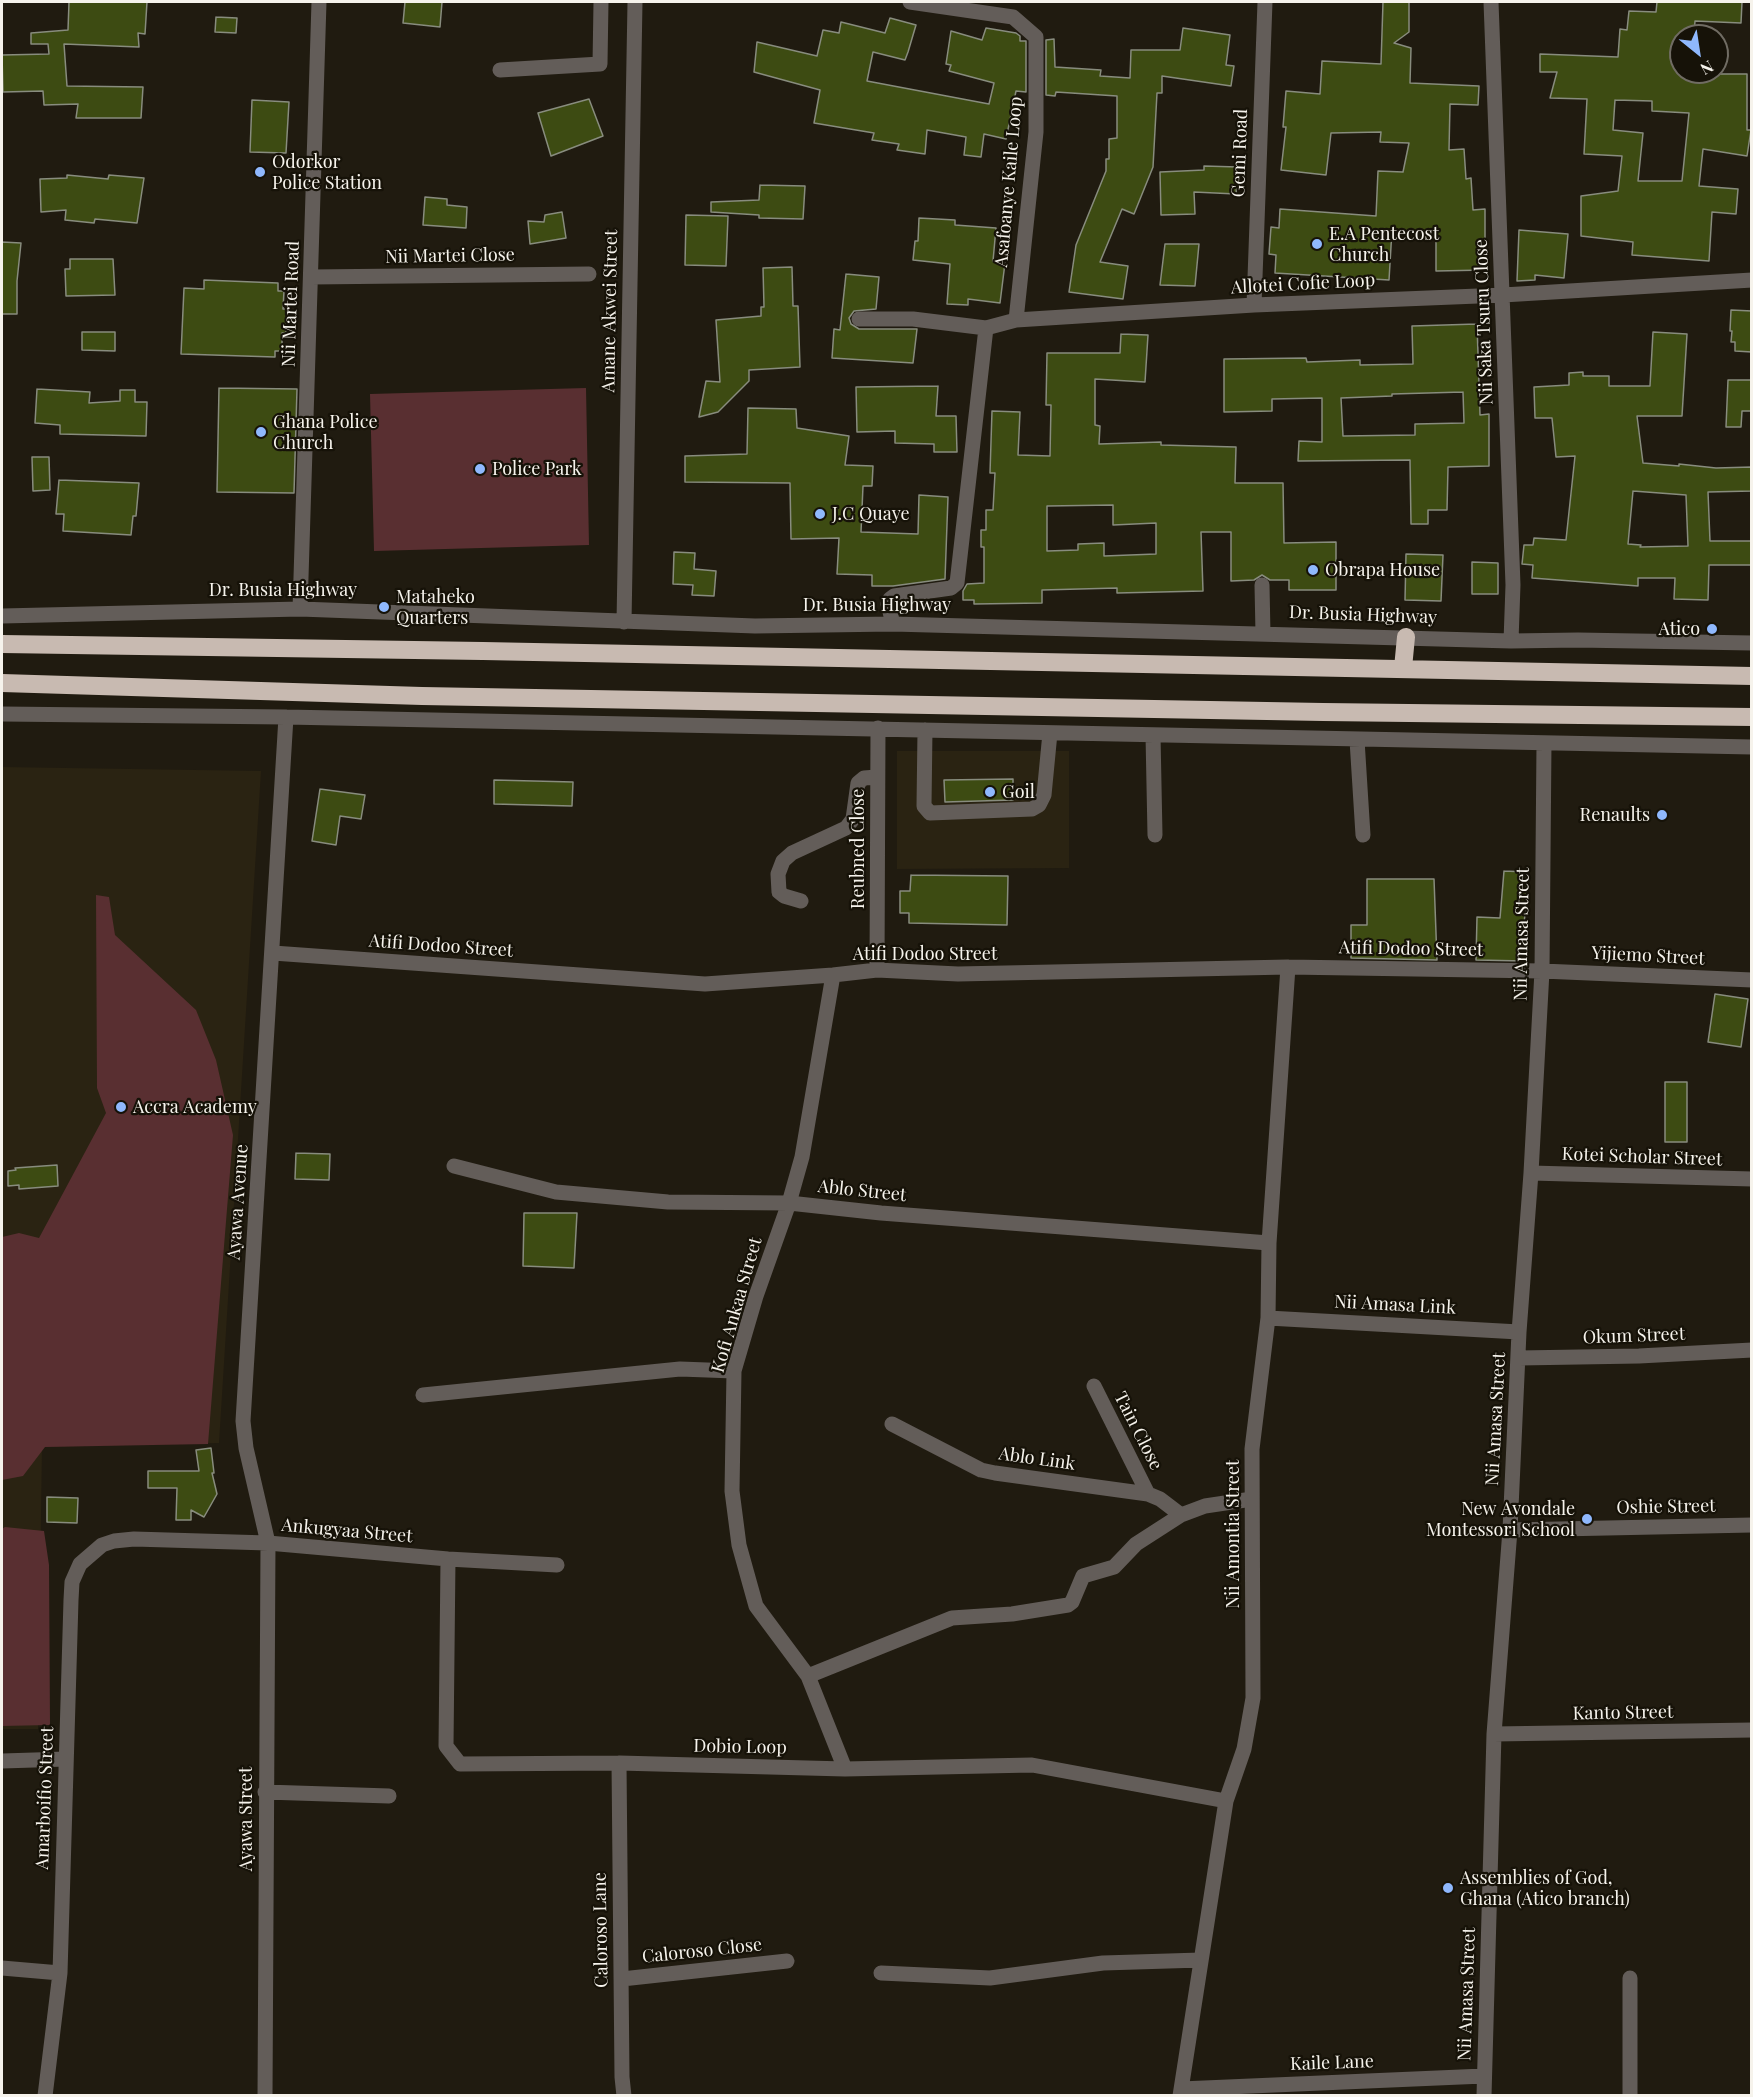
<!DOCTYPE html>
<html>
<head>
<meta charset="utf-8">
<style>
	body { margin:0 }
	#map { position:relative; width:1753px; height:2097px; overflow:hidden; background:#201b10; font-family:"Playfair Display",serif }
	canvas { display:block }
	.frame { position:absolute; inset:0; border:3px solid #f6f3ec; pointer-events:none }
	.north { position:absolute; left:1669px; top:24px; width:60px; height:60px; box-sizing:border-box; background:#161208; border:2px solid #706c63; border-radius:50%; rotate:150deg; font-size:16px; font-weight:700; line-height:24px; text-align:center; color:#f6f3ec }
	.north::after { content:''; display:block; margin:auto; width:21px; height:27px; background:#8fb8fd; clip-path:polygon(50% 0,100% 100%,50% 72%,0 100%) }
</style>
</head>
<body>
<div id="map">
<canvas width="1753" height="2097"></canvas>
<div class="frame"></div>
<div class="north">N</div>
</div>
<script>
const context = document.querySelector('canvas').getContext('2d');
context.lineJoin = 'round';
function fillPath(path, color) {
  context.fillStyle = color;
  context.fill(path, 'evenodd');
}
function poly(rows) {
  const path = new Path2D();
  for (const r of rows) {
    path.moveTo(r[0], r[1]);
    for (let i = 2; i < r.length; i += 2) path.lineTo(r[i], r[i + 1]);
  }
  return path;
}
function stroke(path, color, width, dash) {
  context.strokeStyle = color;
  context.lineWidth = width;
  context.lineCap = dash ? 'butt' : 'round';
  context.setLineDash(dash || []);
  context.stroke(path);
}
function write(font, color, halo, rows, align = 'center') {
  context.font = font + ' "Playfair Display",serif';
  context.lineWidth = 4.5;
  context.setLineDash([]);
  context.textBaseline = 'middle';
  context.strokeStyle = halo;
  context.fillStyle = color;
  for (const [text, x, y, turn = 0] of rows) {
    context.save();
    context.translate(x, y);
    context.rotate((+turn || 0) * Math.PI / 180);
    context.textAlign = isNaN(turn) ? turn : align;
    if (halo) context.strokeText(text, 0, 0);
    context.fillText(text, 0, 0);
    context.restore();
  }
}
fillPath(poly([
	[897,751,1069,751,1069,868,897,869],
	[2,767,261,771,219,1443,42,1447,38,1729,2,1729]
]), '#2a2312');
fillPath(poly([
	[586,388,589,545,374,551,370,394],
	[96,895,109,897,115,935,196,1010,216,1060,233,1135,208,1444,45,1447,23,1476,2,1480,2,1237,19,1233,39,1238,106,1113,97,1088],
	[5,1527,44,1531,49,1565,50,1725,2,1726,2,1529]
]), '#592f31');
const building = poly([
	[69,2,147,2,145,34,138,33,139,47,64,44,67,86,143,87,141,118,76,118,78,104,44,105,43,91,3,92,2,55,49,54,48,44,31,44,31,33,68,30,69,2],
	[405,2,442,2,440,27,403,23,405,2],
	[1383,2,1409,2,1409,32,1394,43,1411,48,1410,83,1479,86,1478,105,1450,104,1449,150,1464,149,1466,179,1471,178,1473,210,1485,209,1485,270,1436,271,1436,232,1392,230,1389,280,1275,273,1276,255,1269,254,1271,227,1279,228,1280,209,1376,216,1378,171,1403,172,1409,143,1380,142,1381,132,1331,133,1326,175,1281,170,1286,127,1283,127,1286,91,1320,94,1322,61,1381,64,1383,2],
	[1657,2,1742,2,1741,23,1695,21,1694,36,1681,36,1681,72,1691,72,1691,74,1747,74,1747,130,1751,130,1747,156,1703,149,1699,186,1738,189,1736,214,1712,212,1709,261,1632,255,1633,242,1581,236,1581,196,1618,191,1622,156,1584,154,1587,99,1550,98,1557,72,1540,72,1540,54,1618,57,1620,29,1627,30,1629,11,1656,12,1657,2],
	[1615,100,1652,101,1652,111,1689,113,1682,181,1638,181,1643,133,1613,130,1615,100],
	[216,17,237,18,236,33,215,32,216,17],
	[890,18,916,25,908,52,905,60,873,52,867,81,989,104,994,83,949,71,951,65,946,64,951,31,982,40,986,28,1016,33,1020,36,1020,41,1026,41,1026,92,1016,91,1006,139,984,134,981,157,964,155,966,137,927,130,925,154,897,150,899,144,872,140,874,133,814,123,820,90,754,72,757,42,817,56,823,30,839,33,841,22,885,33,890,18],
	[1183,28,1230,35,1226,65,1234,66,1231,86,1162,76,1162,93,1157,93,1153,167,1134,214,1122,209,1100,262,1128,266,1123,299,1069,292,1076,245,1106,171,1106,159,1109,159,1109,139,1117,138,1117,96,1056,92,1055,96,1046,95,1046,40,1054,39,1055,67,1101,70,1100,76,1130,78,1131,50,1180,50,1183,28],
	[589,99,603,136,551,156,538,113,589,99],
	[252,100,289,102,286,153,250,152,252,100],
	[1204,166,1238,167,1236,194,1194,192,1195,214,1161,215,1160,172,1204,170,1204,166],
	[67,175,108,179,109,175,144,178,137,223,95,219,94,223,65,220,66,210,41,212,40,179,67,178,67,175],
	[760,185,805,186,803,219,759,218,759,215,711,212,711,202,759,200,760,185],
	[425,197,447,199,447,205,467,207,466,228,423,225,425,197],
	[562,212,566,238,530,244,528,221,544,222,545,215,562,212],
	[686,215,728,216,726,266,685,265,686,215],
	[919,218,955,220,955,225,996,228,993,261,1005,263,1000,303,968,299,968,305,947,304,950,264,913,260,915,241,918,241,919,218],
	[1519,230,1568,234,1564,278,1535,275,1535,280,1517,281,1519,230],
	[2,242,21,243,17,281,17,314,2,314,2,242],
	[1165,244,1199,244,1195,286,1160,285,1165,244],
	[70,259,113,259,115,295,66,296,65,269,70,269,70,259],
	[792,267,793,306,798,306,800,367,749,370,749,381,718,412,699,417,706,381,720,382,716,320,761,316,761,307,764,307,763,268,792,267],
	[846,274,879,277,876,309,854,311,849,318,851,324,859,329,917,329,913,363,832,358,834,329,840,330,846,274],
	[204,280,278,283,278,291,284,291,283,309,287,309,286,333,282,333,282,351,275,351,275,357,181,354,184,288,204,289,204,280],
	[1731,310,1752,311,1752,352,1735,351,1735,342,1731,342,1732,331,1730,331,1731,310],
	[1477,324,1480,415,1489,414,1489,466,1448,467,1447,510,1428,510,1428,524,1411,524,1410,460,1298,461,1299,441,1322,442,1322,398,1272,399,1272,411,1224,412,1224,359,1306,358,1307,362,1360,360,1360,365,1413,364,1412,326,1477,324],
	[1463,392,1464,423,1415,424,1415,435,1343,436,1341,398,1392,396,1392,394,1463,392],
	[82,332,115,332,115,351,82,350,82,332],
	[1653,332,1687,334,1682,416,1637,416,1643,463,1679,466,1679,464,1716,468,1752,467,1752,491,1708,492,1710,541,1752,541,1752,565,1709,565,1708,600,1674,599,1675,578,1638,578,1638,586,1532,578,1533,565,1522,564,1524,545,1533,545,1534,538,1566,540,1575,456,1556,457,1552,418,1535,418,1534,387,1569,385,1569,373,1583,372,1583,376,1609,376,1609,386,1650,386,1653,332],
	[1633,491,1686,495,1688,546,1640,547,1641,545,1628,544,1633,491],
	[1121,334,1148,335,1145,382,1095,379,1095,425,1100,426,1099,444,1161,442,1161,445,1236,447,1235,483,1283,483,1284,543,1336,542,1336,590,1289,590,1289,580,1270,580,1262,575,1254,580,1231,581,1231,532,1201,532,1203,591,1117,593,1117,588,1042,590,1042,603,974,604,974,600,963,600,963,591,967,584,984,583,984,547,981,547,981,530,986,530,986,510,993,510,995,473,990,473,992,411,1020,412,1018,455,1050,456,1051,405,1046,405,1047,353,1120,353,1121,334],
	[1113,505,1113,525,1156,523,1156,554,1104,556,1104,543,1078,544,1078,550,1047,551,1047,506,1113,505],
	[1728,380,1752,380,1752,411,1742,411,1741,427,1726,427,1728,380],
	[938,386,936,416,956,416,957,452,934,452,934,444,895,443,895,431,857,432,856,387,938,386],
	[219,388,297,389,294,493,217,492,219,388],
	[37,389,90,392,89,403,120,401,120,390,135,390,135,402,147,402,146,436,60,434,60,425,35,423,37,389],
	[748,408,796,409,797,428,849,436,845,465,873,466,872,486,863,486,861,532,918,534,919,495,948,497,945,579,893,586,872,586,872,575,837,574,839,538,791,539,790,483,685,482,685,456,747,454,748,408],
	[32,457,49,457,50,490,33,491,32,457],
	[59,480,139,483,136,516,133,516,131,535,63,531,64,514,56,514,59,480],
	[674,552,695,553,694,569,716,571,714,596,692,595,693,585,673,584,674,552],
	[1406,554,1443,555,1441,601,1405,600,1406,554],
	[1472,562,1498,563,1498,594,1472,594,1472,562],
	[1013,779,1013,800,945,802,944,780,1013,779],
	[494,780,573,782,572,806,494,804,494,780],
	[320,789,365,795,361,819,340,816,336,845,312,841,320,789],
	[1504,871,1528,872,1523,940,1526,940,1525,961,1476,960,1477,917,1500,918,1504,871],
	[911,875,1008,876,1007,925,909,923,909,913,900,913,900,891,910,891,911,875],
	[1367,879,1434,879,1437,960,1351,958,1351,925,1367,925,1367,879],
	[1715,994,1748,999,1741,1047,1708,1042,1715,994],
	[1665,1082,1687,1082,1687,1142,1665,1142,1665,1082],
	[296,1153,330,1154,329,1180,295,1179,296,1153],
	[57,1165,58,1186,19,1189,19,1185,8,1186,8,1171,16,1170,15,1168,57,1165],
	[524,1213,577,1213,574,1268,523,1266,524,1213],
	[211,1448,214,1473,212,1473,217,1494,204,1517,191,1510,191,1520,176,1520,177,1488,148,1488,148,1471,199,1471,196,1450,211,1448],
	[47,1497,78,1498,77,1523,47,1522,47,1497]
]);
fillPath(building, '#3d4b12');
stroke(building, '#888c7e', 1.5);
stroke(poly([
	[910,2,1013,17,1036,37,1036,132,1016,320],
	[1491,2,1513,585,1511,641],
	[500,70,600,64,601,2],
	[311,277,589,274],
	[1254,305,1265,2],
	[859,319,913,319,986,328,1016,320,1254,305,1503,295,1752,280],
	[1262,585,1263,634],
	[300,609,319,2],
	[2,616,300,609,755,626,893,624,1511,641,1578,640,1752,643],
	[624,622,635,2],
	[893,624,888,604,890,599,894,596,951,588,957,583,986,328],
	[2,714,286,717,1752,747],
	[925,730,924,806,930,813,1032,809,1039,805,1044,795,1050,733],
	[1153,735,1155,835],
	[1357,740,1363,835],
	[801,901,784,896,779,892,778,874,783,861,792,853,846,828,853,819,858,783,864,778,877,777],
	[273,953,705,984,833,975,877,970,958,974,1288,967,1542,971,1752,980],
	[877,970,878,728],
	[833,975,802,1157,789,1203,756,1296,734,1371,732,1491,739,1545,756,1606,808,1676,845,1769],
	[454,1166,556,1192,668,1202,789,1203,881,1213,1269,1243],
	[1531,1173,1752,1179],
	[1268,1318,1519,1332],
	[1519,1358,1639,1356,1752,1350],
	[1094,1386,1148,1494],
	[423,1395,680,1369,734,1371],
	[892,1424,981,1470,995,1473,1148,1494,1160,1499,1181,1515],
	[1510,1530,1752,1525],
	[448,1559,446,1746,460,1764,619,1763,845,1769,1032,1765,1226,1801],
	[808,1676,952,1618,1012,1614,1068,1605,1072,1602,1083,1576,1114,1567,1136,1544,1181,1515,1205,1506,1252,1499],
	[1494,1734,1752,1730],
	[2,1761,66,1759],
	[619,1763,622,2077,624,2096],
	[265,1792,389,1796],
	[2,1968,60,1973],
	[881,1973,990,1978,1103,1963,1201,1960],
	[622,1979,787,1961],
	[1181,2089,1484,2076],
	[45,2096,60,1973,71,1600,72,1582,80,1564,102,1545,114,1541,134,1539,268,1543,448,1559,557,1565],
	[265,2096,268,1543,246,1448,243,1421,286,717],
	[1180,2096,1226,1801,1244,1749,1253,1698,1252,1449,1268,1318,1269,1243,1288,967],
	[1484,2096,1494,1734,1510,1530,1519,1332,1531,1173,1542,971,1544,743],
	[1630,2096,1630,1978]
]), '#635d59', 15);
stroke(poly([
	[2,644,483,651,1752,676],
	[1403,668,1406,637],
	[2,683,422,696,1323,712,1752,717]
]), '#c8bab1', 18);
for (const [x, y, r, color] of [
	[260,172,6,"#8fb8fd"],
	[1317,244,6,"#8fb8fd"],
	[261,432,6,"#8fb8fd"],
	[480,469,6,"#8fb8fd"],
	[820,514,6,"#8fb8fd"],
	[1313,570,6,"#8fb8fd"],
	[384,607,6,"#8fb8fd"],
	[1712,629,6,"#8fb8fd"],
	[990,792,6,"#8fb8fd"],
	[1662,815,6,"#8fb8fd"],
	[121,1107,6,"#8fb8fd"],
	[1587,1519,6,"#8fb8fd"],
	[1448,1888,6,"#8fb8fd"]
]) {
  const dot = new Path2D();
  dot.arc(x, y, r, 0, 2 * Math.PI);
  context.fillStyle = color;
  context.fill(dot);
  stroke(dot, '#161208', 2);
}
write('18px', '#f6f3ec', '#161208', [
	["Gemi Road",1240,153,-88],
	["Asafoanye Kaile Loop",1009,182,-85],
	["Nii Martei Close",450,256,-1],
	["Allotei Cofie Loop",1303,284,-3],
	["Nii Martei Road",291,304,-88],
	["Amane Akwei Street",610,311,-89],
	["Nii Saka Tsuru Close",1484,322,-92],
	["Dr. Busia Highway",283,590],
	["Dr. Busia Highway",877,605],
	["Dr. Busia Highway",1363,615,2],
	["Reubned Close",858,849,-90],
	["Nii Amasa Street",1522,934,-89],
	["Atifi Dodoo Street",441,946,4],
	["Atifi Dodoo Street",1411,949,1],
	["Atifi Dodoo Street",925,954],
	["Yijiemo Street",1648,956,3],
	["Kotei Scholar Street",1642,1157,2],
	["Ablo Street",862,1191,6],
	["Ayawa Avenue",238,1202,-86],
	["Kofi Ankaa Street",737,1305,-74],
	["Nii Amasa Link",1395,1305,3],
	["Okum Street",1634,1336,-2],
	["Nii Amasa Street",1496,1419,-87],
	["Tain Close",1138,1431,63],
	["Ablo Link",1037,1459,8],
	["Oshie Street",1666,1507,-1],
	["Ankugyaa Street",347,1531,5],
	["Nii Amontia Street",1233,1534,-90],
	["Kanto Street",1623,1713,-1],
	["Dobio Loop",740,1747,1],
	["Amarboifio Street",45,1798,-88],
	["Ayawa Street",246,1819,-90],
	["Caloroso Lane",601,1930,-91],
	["Caloroso Close",702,1951,-6],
	["Nii Amasa Street",1467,1994,-88],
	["Kaile Lane",1332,2063,-2]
]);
write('18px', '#f6f3ec', '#161208', [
	["Odorkor",272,162],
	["Police Station",272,183],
	["E.A Pentecost",1329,234],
	["Church",1329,255],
	["Ghana Police",273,422],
	["Church",273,443],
	["Police Park",492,469],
	["J.C Quaye",832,514],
	["Obrapa House",1325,570],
	["Mataheko",396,597],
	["Quarters",396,618],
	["Atico",1700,629,"right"],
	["Goil",1002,792],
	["Renaults",1650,815,"right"],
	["Accra Academy",133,1107],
	["New Avondale",1575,1509,"right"],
	["Montessori School",1575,1530,"right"],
	["Assemblies of God,",1460,1878],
	["Ghana (Atico branch)",1460,1899]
], 'left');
</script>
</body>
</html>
